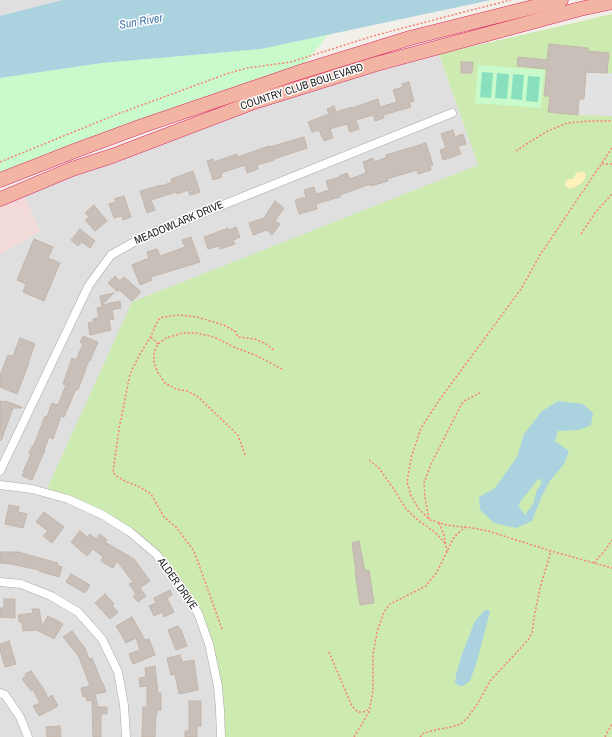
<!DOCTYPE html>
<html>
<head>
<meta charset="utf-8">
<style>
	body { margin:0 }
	canvas { display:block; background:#f2efe9 }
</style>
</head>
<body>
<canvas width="612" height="737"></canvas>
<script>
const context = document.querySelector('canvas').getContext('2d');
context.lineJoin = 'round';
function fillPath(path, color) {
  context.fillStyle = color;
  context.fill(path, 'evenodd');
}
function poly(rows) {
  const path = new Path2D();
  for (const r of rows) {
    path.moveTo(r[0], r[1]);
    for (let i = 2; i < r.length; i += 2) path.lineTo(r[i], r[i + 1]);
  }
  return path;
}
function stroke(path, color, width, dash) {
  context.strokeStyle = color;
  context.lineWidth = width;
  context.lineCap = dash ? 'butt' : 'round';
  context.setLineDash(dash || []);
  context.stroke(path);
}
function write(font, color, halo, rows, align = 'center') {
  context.font = font + ' "Archivo Narrow",sans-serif';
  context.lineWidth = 3;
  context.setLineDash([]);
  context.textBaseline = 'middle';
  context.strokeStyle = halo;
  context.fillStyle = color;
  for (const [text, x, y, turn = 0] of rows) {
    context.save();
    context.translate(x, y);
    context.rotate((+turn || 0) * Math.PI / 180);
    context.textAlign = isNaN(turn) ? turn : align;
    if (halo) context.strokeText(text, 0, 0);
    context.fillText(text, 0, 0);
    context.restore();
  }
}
fillPath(poly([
	[0,0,104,0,0,22],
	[439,54,479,166,103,515,156,554,198,613,209,644,221,737,0,737,0,254,40,231,24,195,92,167,323,84]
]), '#e0dfdf');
fillPath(poly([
	[24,195,40,231,0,254,0,199]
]), '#f2dad9');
fillPath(poly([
	[612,14,612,737,221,737,220,710,198,613,156,554,103,515,45,493,132,302,478,165,439,54]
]), '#cdebb0');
fillPath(poly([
	[580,172,584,172,586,175,585,178,582,183,573,188,568,188,565,186,565,183,567,180,569,179,572,179,574,178,576,173]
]), '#fff1ba');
fillPath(poly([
	[328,35,301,68,0,176,0,78,102,63,261,49],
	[478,65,544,70,541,108,475,103]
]), '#c8facc');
fillPath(poly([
	[482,72,493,73,491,98,480,97],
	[497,73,509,74,507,99,495,98],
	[513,74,524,75,522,100,511,99],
	[528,76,540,77,538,102,526,101]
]), '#88e0be');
fillPath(poly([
	[586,72,612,73,612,116,578,115,579,99,584,99]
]), '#e2e2e2');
fillPath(poly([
	[63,0,491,0,261,49,102,63,0,78,0,16],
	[558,401,583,404,593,413,591,425,579,430,558,431,555,441,569,451,564,464,550,481,542,496,532,521,516,528,494,523,480,510,479,497,495,488,517,457,524,434,542,411],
	[539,478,542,483,537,490,533,504,525,515,518,505],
	[485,610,488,610,490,612,477,661,470,681,463,686,459,686,455,683,456,675,462,654,475,621]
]), '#aad3df');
const building = poly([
	[549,44,588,48,588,51,609,53,607,73,586,72,584,99,579,99,578,115,548,112,550,96,544,96,547,69,517,66,518,57,547,60,549,44],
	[461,62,473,62,472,73,461,73,461,62],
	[409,82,414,101,409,102,411,107,383,115,384,118,375,121,373,115,356,120,359,129,350,132,347,124,330,129,333,138,324,141,319,130,312,132,308,122,329,114,327,109,334,106,336,112,352,107,352,108,378,99,380,107,397,102,393,90,403,87,402,84,409,82],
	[453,130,455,137,463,134,466,144,458,146,461,154,443,160,440,150,446,148,441,134,453,130],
	[304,137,307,148,274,159,274,160,257,165,258,169,247,173,245,165,221,173,222,177,213,180,207,161,213,159,214,162,237,154,238,157,269,146,270,147,304,137],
	[426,143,433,165,430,166,431,170,418,174,417,170,387,179,388,181,371,186,370,184,340,195,340,197,319,203,316,204,317,209,299,214,295,200,306,197,304,190,314,187,316,194,329,190,326,181,339,177,339,176,347,173,350,179,366,173,363,162,373,158,374,162,387,157,386,155,426,143],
	[193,171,200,192,190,195,188,190,177,194,176,192,151,200,155,210,147,213,140,191,162,185,162,186,172,182,171,179,193,171],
	[124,196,131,217,123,220,122,216,114,218,109,204,116,202,114,199,124,196],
	[275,201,284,208,275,221,280,224,272,235,267,230,253,235,249,223,264,218,275,201],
	[94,205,107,221,95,231,85,220,89,217,85,213,94,205],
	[236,227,240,237,233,240,235,244,220,249,219,246,208,249,204,237,228,228,229,230,236,227],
	[80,229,95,241,90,248,82,242,78,246,71,240,80,229],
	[191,237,200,262,151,277,152,280,140,285,132,265,149,258,147,252,157,249,160,256,185,247,182,240,191,237],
	[34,239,53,247,48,258,60,263,44,301,23,292,26,284,17,280,34,239],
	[115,276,120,281,124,277,141,292,132,301,117,288,118,292,108,283,115,276],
	[114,293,102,305,120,301,121,308,112,310,114,319,109,320,111,330,90,335,88,323,94,322,93,319,99,317,97,308,102,307,100,296,114,293],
	[83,336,98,342,90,361,89,360,78,390,76,389,64,417,61,416,53,439,49,437,44,450,45,450,32,480,22,476,24,472,23,472,31,454,29,453,33,445,34,445,45,416,47,417,52,403,58,405,66,385,63,384,72,358,76,360,83,344,80,342,83,336],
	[20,338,35,344,28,363,29,363,17,394,0,387,0,375,8,355,13,356,20,338],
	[0,401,4,402,5,401,22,407,22,408,13,408,1,441,0,401],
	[9,505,19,507,18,512,27,514,23,528,5,524,9,505],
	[44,512,64,527,52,543,43,536,48,531,36,522,44,512],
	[80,531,87,537,90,534,96,539,100,534,107,540,105,542,134,559,150,581,140,588,146,596,138,602,133,596,136,594,129,584,133,582,117,561,113,568,101,561,103,557,93,549,87,556,71,542,80,531],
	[359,541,365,571,369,570,374,603,360,605,355,572,356,572,352,543,359,541],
	[0,552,18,552,58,563,57,565,62,567,59,577,39,571,39,570,11,564,0,563,0,552],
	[71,574,90,585,85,593,66,582,71,574],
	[170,590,172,595,167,598,174,612,164,617,162,612,154,616,149,606,156,603,154,598,170,590],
	[105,594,114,604,112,606,118,612,110,619,95,603,105,594],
	[4,599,15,599,15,618,0,617,0,608,4,608,4,599],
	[32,609,39,609,42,626,48,616,53,619,53,618,63,624,54,639,37,630,23,631,22,622,19,622,18,615,33,613,32,609],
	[132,617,145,640,149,639,155,655,133,664,129,654,140,650,136,638,126,643,116,626,132,617],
	[178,626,180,630,181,630,187,646,176,650,168,630,178,626],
	[72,631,85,648,89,659,92,658,102,683,103,683,106,692,95,694,98,707,107,707,107,714,101,714,101,737,93,737,92,700,87,701,85,696,83,697,81,688,90,686,79,657,63,637,72,631],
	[9,641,16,664,5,667,0,650,0,644,9,641],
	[180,655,182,662,194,660,198,690,179,694,175,674,171,675,167,658,180,655],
	[155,666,158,693,161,693,161,710,157,710,157,714,156,714,155,737,142,737,143,707,147,707,147,686,140,687,139,678,146,677,145,668,155,666],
	[31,671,43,688,48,698,52,695,58,706,39,716,33,706,40,703,33,690,31,691,22,679,26,676,25,674,31,671],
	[189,701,201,701,201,726,197,726,197,737,185,737,185,731,189,731,189,701],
	[60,726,61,737,47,737,46,727,60,726]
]);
fillPath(building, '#c7bfb8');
stroke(building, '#c4b6ab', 1);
const minor = poly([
	[0,471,89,285,111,255,143,237,452,113],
	[0,485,32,489,68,499,103,515,130,532,156,554,175,578,198,613,209,644,218,686,220,710,221,737],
	[0,582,21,584,51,596,78,612,102,639,118,672,124,705,126,737],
	[0,693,5,695,20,717,28,737]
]);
const trunk = poly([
	[0,180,77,150,142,126,297,73,410,38,561,0],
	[0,199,72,169,112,156,254,102,376,64,580,9,612,2]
]);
stroke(minor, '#a9a9a9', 9);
stroke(trunk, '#dc2a67', 15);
stroke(poly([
	[612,148,540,255,521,289,440,399,421,428,411,458,407,482,411,496,419,509,430,520,447,525,472,528,488,531,551,551,612,568],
	[516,151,528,143,548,131,567,123,589,121,612,121],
	[0,162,115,115,229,73,247,68,291,62,373,36,460,13,511,0],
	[602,164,612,164],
	[581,234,595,213,612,194],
	[151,337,158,344],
	[245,455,238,435,197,396,187,391,176,389,165,383,158,373,154,363,154,352,158,344,166,338,183,333,196,333,214,337,236,348,255,355,284,370],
	[369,460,379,468,395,491,406,509,419,521,435,532,445,543],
	[429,519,425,498,424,483,431,464,461,405,464,401,482,392],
	[439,523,444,535,447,552],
	[594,563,606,549,612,540],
	[222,629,194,551,176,527,164,517,151,494,138,486,127,482,116,476,113,472,119,429,130,374,140,354,151,336,158,320,163,317,178,315,197,317,224,325,236,332,238,337,255,339,266,344,275,351],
	[329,652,351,704,355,710,359,712,363,712,368,710],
	[354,737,369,712,373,690,373,654,377,632,384,612,390,604,426,586,437,572,454,537,465,527],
	[420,737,424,733,435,730,451,727,461,724,468,717,478,703,490,681,528,640,532,633,534,618,540,588,551,551],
	[605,737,612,724]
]), '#fa8072', 1.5, [2, 2]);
stroke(minor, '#fff', 8);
stroke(trunk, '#f2b4a3', 14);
write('11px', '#222', '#fff', [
	["COUNTRY CLUB BOULEVARD",302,87,-18],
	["MEADOWLARK DRIVE",179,223,-23],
	["ALDER DRIVE",177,584,55]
]);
write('italic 12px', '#4a7aab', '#fff', [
	["Sun River",141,22,-10]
]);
</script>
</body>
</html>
